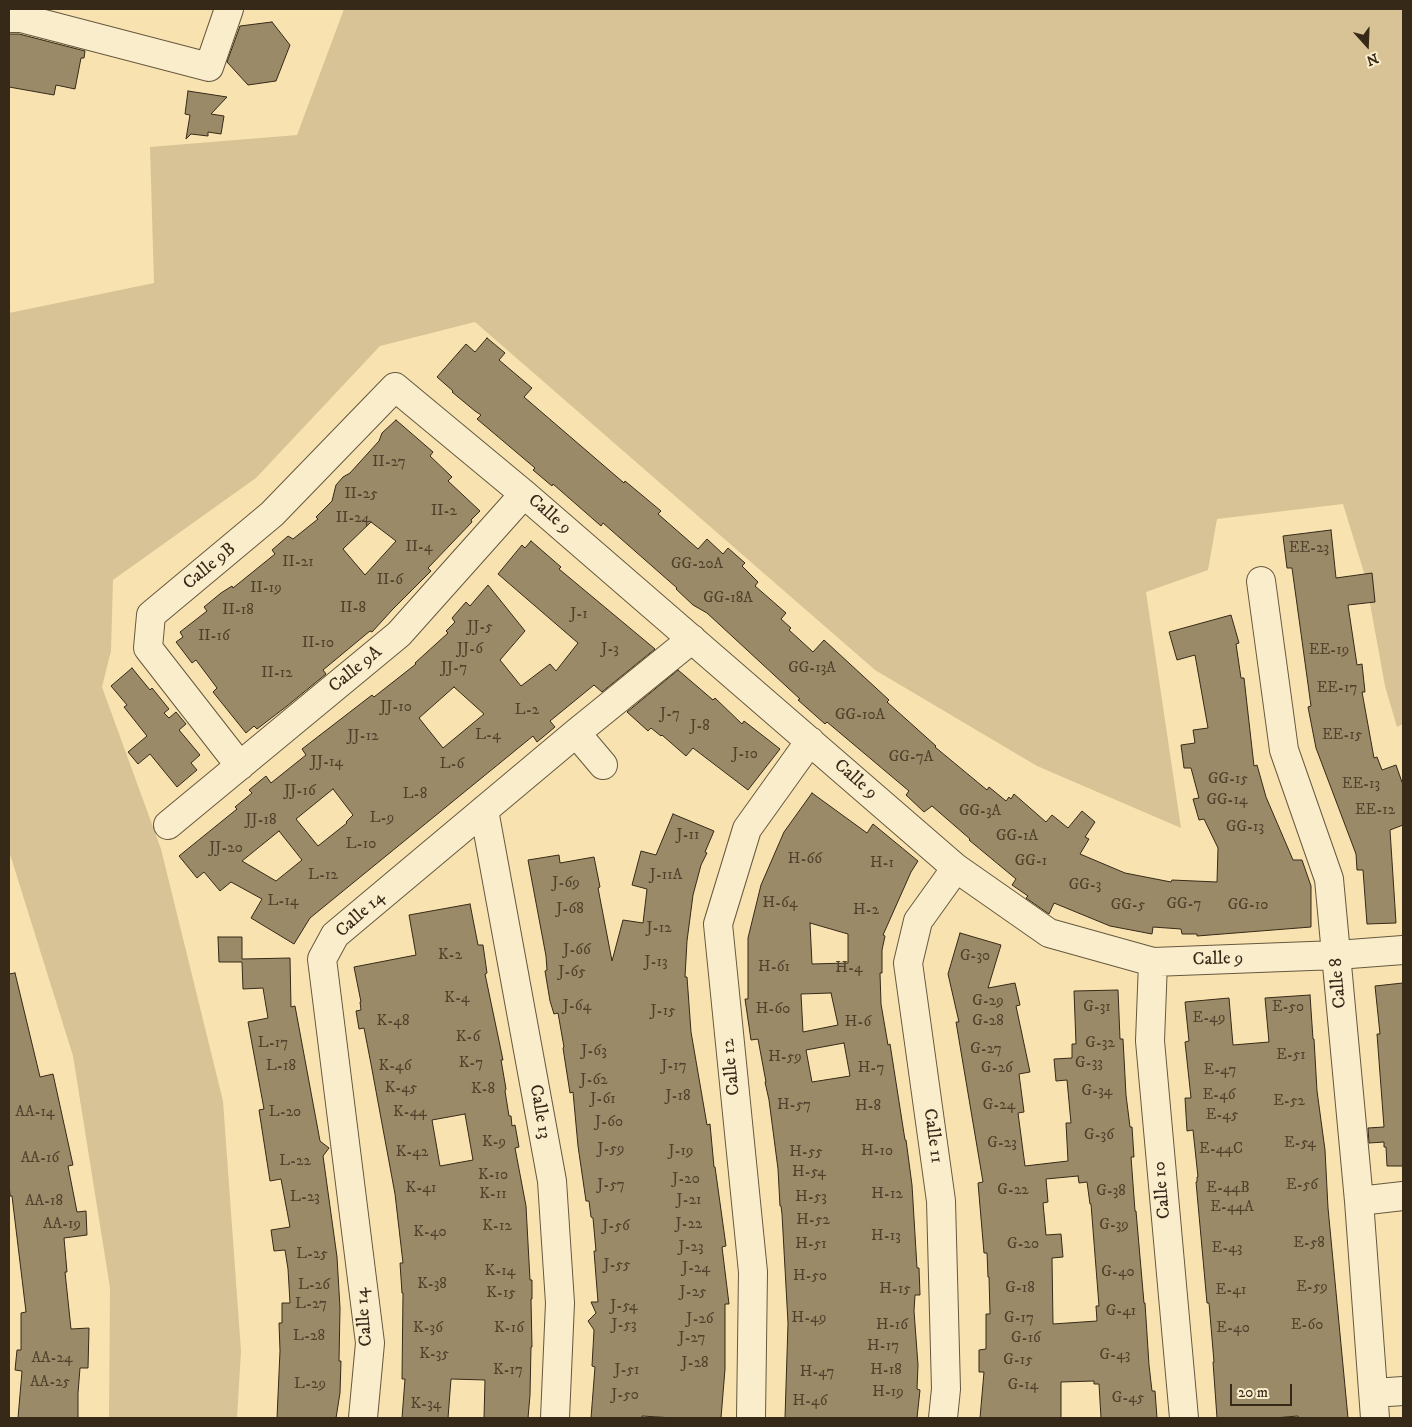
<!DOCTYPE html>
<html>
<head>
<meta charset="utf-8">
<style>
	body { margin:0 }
	#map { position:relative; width:1412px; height:1427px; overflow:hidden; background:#f8e3b0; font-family:"IM FELL DW Pica",serif }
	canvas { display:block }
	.frame { position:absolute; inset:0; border:10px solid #362918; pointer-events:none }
	.north { position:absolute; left:1342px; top:20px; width:50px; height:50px; -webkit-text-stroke:4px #faedcc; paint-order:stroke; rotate:160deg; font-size:14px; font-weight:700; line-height:20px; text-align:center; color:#362918 }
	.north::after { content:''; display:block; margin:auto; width:18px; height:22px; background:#362918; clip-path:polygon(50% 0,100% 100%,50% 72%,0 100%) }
	.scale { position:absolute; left:1230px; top:1384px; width:62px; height:22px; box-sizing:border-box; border:2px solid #362918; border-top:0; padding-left:6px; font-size:15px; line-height:18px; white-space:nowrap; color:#362918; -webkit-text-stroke:4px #faedcc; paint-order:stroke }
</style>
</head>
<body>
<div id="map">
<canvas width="1412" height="1427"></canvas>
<div class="frame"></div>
<div class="north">N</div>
<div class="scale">20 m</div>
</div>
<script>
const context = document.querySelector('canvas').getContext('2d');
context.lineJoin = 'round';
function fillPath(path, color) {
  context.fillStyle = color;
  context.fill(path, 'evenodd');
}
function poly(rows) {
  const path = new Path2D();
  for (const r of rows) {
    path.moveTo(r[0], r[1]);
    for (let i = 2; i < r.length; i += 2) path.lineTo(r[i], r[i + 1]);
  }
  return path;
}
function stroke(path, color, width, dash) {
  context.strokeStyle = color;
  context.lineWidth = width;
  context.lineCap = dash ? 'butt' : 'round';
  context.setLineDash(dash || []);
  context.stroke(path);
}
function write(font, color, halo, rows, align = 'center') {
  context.font = font + ' "IM FELL DW Pica",serif';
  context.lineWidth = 4;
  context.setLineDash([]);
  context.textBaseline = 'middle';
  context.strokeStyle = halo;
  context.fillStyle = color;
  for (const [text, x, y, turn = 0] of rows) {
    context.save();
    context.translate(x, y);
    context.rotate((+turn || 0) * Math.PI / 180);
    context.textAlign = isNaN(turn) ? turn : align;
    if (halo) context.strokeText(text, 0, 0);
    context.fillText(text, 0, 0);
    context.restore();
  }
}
fillPath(poly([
	[344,9,1403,9,1403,724,1397,727,1385,686,1365,576,1343,504,1217,519,1208,570,1146,592,1181,828,1037,766,875,670,475,322,380,346,256,478,113,580,111,651,102,687,161,849,223,1101,241,1351,237,1418,109,1418,110,1288,73,1056,9,851,9,313,154,283,150,147,297,135]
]), '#d7c396');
const building = poly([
	[272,22,290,45,276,81,248,85,227,62,240,26,272,22],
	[9,34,19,34,85,51,84,58,81,58,75,89,56,85,54,95,9,87,9,34],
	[188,91,227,97,211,114,224,116,221,134,208,132,208,136,191,134,186,139,190,115,185,114,188,91],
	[487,338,505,353,499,360,532,388,524,397,624,483,625,481,661,511,658,514,698,549,707,539,723,554,728,548,745,563,742,566,758,582,755,586,786,613,781,619,791,628,789,630,813,652,824,640,889,700,887,702,936,746,935,747,987,790,989,787,1006,801,1009,797,1011,799,1014,794,1046,822,1052,815,1068,828,1082,811,1095,822,1085,837,1089,839,1080,854,1125,873,1171,882,1172,880,1217,882,1218,848,1204,819,1199,820,1193,799,1199,798,1191,768,1184,768,1181,745,1195,743,1193,730,1208,728,1195,655,1177,660,1169,632,1231,615,1239,643,1236,644,1241,678,1244,678,1254,766,1257,765,1266,797,1293,860,1302,860,1311,886,1311,927,1197,936,1197,934,1182,934,1181,929,1153,927,1152,934,1110,926,1054,903,1049,914,1026,898,1028,896,1012,885,1016,879,969,840,970,839,932,806,924,812,906,795,909,791,827,722,825,724,798,700,800,699,707,613,693,605,676,589,677,588,603,523,601,526,553,484,552,486,533,470,535,468,477,419,481,415,475,411,452,392,453,391,437,377,466,344,475,352,487,338],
	[396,420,433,452,430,456,452,477,448,481,480,511,471,520,472,522,428,568,431,571,393,609,372,632,370,631,323,670,326,674,287,706,257,729,254,726,246,733,213,692,217,688,196,660,192,663,176,642,183,637,180,632,207,611,204,607,221,593,232,586,233,588,275,554,272,550,288,536,293,539,318,519,316,517,332,501,336,485,343,477,350,473,379,441,382,433,396,420],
	[371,522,396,541,365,575,343,549,371,522],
	[1331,530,1336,578,1372,573,1375,602,1348,605,1357,665,1362,664,1365,692,1362,692,1374,758,1377,757,1382,770,1396,765,1403,785,1403,825,1390,830,1396,923,1367,924,1363,870,1357,870,1356,854,1316,748,1308,707,1311,706,1292,568,1287,568,1283,536,1331,530],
	[531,541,561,567,559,569,655,649,602,692,594,685,550,721,555,727,537,742,533,736,310,918,294,944,251,918,262,899,231,882,220,891,204,872,197,878,179,856,237,809,235,807,252,793,249,790,266,776,271,783,306,755,302,749,372,695,374,697,416,664,415,663,448,633,446,631,455,622,452,618,466,602,470,606,488,585,525,631,500,660,521,686,550,664,556,671,578,643,498,574,522,545,525,548,531,541],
	[454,687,484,714,443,748,419,718,454,687],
	[333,789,353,815,346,822,347,823,318,846,296,819,333,789],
	[279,831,302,860,276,881,242,861,279,831],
	[132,668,150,690,152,688,169,709,164,713,169,718,176,712,186,724,179,730,200,755,191,763,197,770,177,787,150,754,138,764,128,752,147,736,124,707,127,705,111,686,132,668],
	[678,670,713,700,715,698,742,724,744,721,780,749,748,790,693,748,686,756,662,735,661,736,651,728,648,731,627,712,678,670],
	[812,793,867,833,873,824,918,861,911,872,883,935,885,936,882,950,882,973,880,973,881,1004,888,1045,890,1044,905,1140,906,1140,912,1185,917,1268,919,1268,920,1295,915,1295,914,1311,918,1365,917,1389,920,1390,917,1418,785,1418,788,1323,782,1214,781,1206,780,1206,778,1169,769,1100,765,1082,766,1082,758,1039,751,1040,745,999,748,999,748,938,761,885,784,832,812,793],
	[810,923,848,934,848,963,812,964,810,923],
	[831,993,838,1025,803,1032,801,994,831,993],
	[844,1043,850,1076,812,1082,806,1050,844,1043],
	[673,814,714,831,705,852,707,853,701,865,693,895,687,941,685,977,687,977,691,1032,707,1125,710,1124,714,1167,715,1167,726,1246,722,1247,729,1304,725,1304,725,1369,721,1418,674,1418,642,1416,642,1418,591,1418,595,1367,592,1366,594,1330,588,1321,596,1313,591,1302,598,1302,594,1251,596,1251,593,1218,591,1217,589,1201,586,1201,578,1146,573,1092,570,1093,563,1048,564,1047,558,1013,554,1014,550,1001,545,971,547,970,546,956,528,860,559,855,560,863,594,857,600,887,598,888,612,961,623,920,643,923,647,889,632,885,641,851,656,855,673,814],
	[470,904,478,945,483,945,487,973,485,974,503,1060,501,1060,506,1089,505,1091,509,1116,511,1116,512,1126,515,1125,519,1147,515,1148,526,1206,530,1280,532,1280,532,1299,531,1299,532,1347,531,1347,530,1395,528,1418,484,1418,485,1380,451,1379,448,1418,402,1418,405,1379,402,1379,403,1293,402,1293,400,1263,403,1263,395,1194,371,1064,364,1028,359,1029,356,1011,361,1010,360,1002,361,1002,354,967,416,955,409,915,470,904],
	[465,1114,473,1160,440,1166,432,1120,465,1114],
	[960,933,1001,945,988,988,1015,983,1020,1005,1016,1006,1030,1072,1019,1074,1024,1112,1018,1113,1025,1166,1068,1161,1066,1123,1071,1123,1067,1080,1056,1081,1054,1059,1072,1058,1072,1044,1076,1044,1074,991,1118,990,1120,1039,1123,1039,1126,1095,1130,1127,1132,1127,1134,1157,1131,1157,1135,1211,1136,1211,1144,1303,1145,1303,1149,1365,1152,1391,1155,1391,1157,1418,1101,1418,1099,1384,1094,1384,1094,1381,1061,1382,1061,1418,980,1418,984,1372,979,1372,979,1350,986,1349,986,1314,990,1314,989,1277,988,1277,987,1253,984,1253,978,1183,983,1182,956,1022,959,1022,948,974,960,933],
	[1078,1176,1079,1183,1087,1182,1090,1204,1091,1204,1099,1306,1096,1306,1097,1321,1053,1324,1052,1258,1063,1257,1061,1234,1046,1235,1043,1203,1048,1202,1046,1179,1078,1176],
	[218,937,242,937,242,959,290,958,291,1007,295,1006,320,1141,329,1148,323,1156,337,1257,340,1308,339,1361,341,1361,340,1393,336,1418,277,1418,280,1351,279,1323,282,1323,282,1303,290,1303,288,1269,285,1250,274,1251,271,1230,290,1227,281,1179,270,1181,259,1110,264,1109,248,1022,268,1018,263,988,243,989,242,962,219,962,218,937],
	[15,973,40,1077,53,1074,73,1165,68,1166,77,1212,86,1211,87,1235,64,1238,67,1272,65,1272,71,1329,89,1328,88,1368,80,1368,78,1393,78,1418,18,1418,22,1371,15,1370,17,1350,21,1350,21,1313,26,1312,12,1196,10,1196,9,1183,9,974,15,973],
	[1403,983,1403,1166,1387,1166,1386,1147,1384,1147,1384,1142,1369,1143,1368,1128,1384,1127,1377,1034,1380,1034,1375,986,1403,983],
	[1310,995,1313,1039,1314,1039,1317,1091,1325,1150,1328,1208,1348,1418,1299,1418,1298,1416,1274,1418,1217,1418,1213,1362,1214,1362,1209,1303,1207,1303,1196,1182,1197,1182,1197,1177,1198,1177,1193,1130,1187,1131,1185,1098,1191,1098,1185,1042,1189,1041,1185,1002,1229,998,1233,1045,1269,1042,1265,998,1310,995]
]);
fillPath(building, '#9b8a67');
stroke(building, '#362918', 1);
const minor = poly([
	[9,18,21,18,209,67,229,9],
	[1261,581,1284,750,1329,879,1359,1201,1375,1418],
	[576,733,603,765],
	[240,766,148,648,151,615,272,514,395,387,524,494,956,868,1049,933,1153,962,1337,955,1403,950],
	[484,810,552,1181,560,1303,555,1418],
	[168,825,399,634,524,494],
	[1153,962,1150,1041,1184,1418],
	[1359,1201,1403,1196],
	[1374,1393,1403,1391],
	[363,1418,370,1343,322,959,335,935,576,733,692,639],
	[751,1418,753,1272,718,924,747,829,810,741],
	[943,1418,946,1389,941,1201,908,963,918,921,956,868]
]);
stroke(minor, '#66583e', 30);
stroke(minor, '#faedcc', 28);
write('15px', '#4f412c', null, [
	["II-27",389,463],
	["II-25",361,495],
	["II-2",444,512],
	["II-24",353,519],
	["II-4",419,548],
	["EE-23",1309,549],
	["II-21",298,563],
	["GG-20A",697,565],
	["II-6",390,581],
	["II-19",266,589],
	["GG-18A",728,599],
	["II-8",353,609],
	["II-18",238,611],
	["J-1",579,615],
	["JJ-5",480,628],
	["II-16",214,637],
	["II-10",318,644],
	["JJ-6",470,650],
	["J-3",610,650],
	["EE-19",1329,651],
	["JJ-7",454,669],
	["GG-13A",812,669],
	["II-12",277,674],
	["EE-17",1337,689],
	["JJ-10",396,708],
	["L-2",527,711],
	["J-7",670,715],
	["GG-10A",860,716],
	["J-8",700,727],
	["L-4",488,736],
	["EE-15",1342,736],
	["JJ-12",363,737],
	["J-10",745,755],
	["GG-7A",911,758],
	["JJ-14",327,763],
	["L-6",452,765],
	["GG-15",1228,780],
	["EE-13",1361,785],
	["JJ-16",300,792],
	["L-8",415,795],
	["GG-14",1227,801],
	["EE-12",1375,811],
	["GG-3A",980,812],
	["L-9",382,819],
	["JJ-18",261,821],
	["GG-13",1245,828],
	["J-11",688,836],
	["GG-1A",1017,837],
	["L-10",361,845],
	["JJ-20",226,849],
	["H-66",805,860],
	["GG-1",1031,862],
	["H-1",882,864],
	["L-12",323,876],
	["J-11A",666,876],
	["J-69",566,884],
	["GG-3",1085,886],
	["L-14",283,902],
	["H-64",780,904],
	["GG-7",1184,905],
	["GG-5",1128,906],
	["GG-10",1248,906],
	["J-68",570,910],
	["H-2",866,911],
	["J-12",659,929],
	["J-66",577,951],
	["K-2",450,956],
	["G-30",975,957],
	["J-13",656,963],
	["H-61",774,968],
	["H-4",849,969],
	["J-65",572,973],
	["K-4",457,999],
	["G-29",988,1002],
	["J-64",577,1007],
	["G-31",1097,1008],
	["E-50",1288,1008],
	["H-60",773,1010],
	["J-15",663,1012],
	["E-49",1209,1019],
	["K-48",393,1022],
	["G-28",988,1022],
	["H-6",858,1023],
	["K-6",468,1038],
	["L-17",273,1044],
	["G-32",1100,1044],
	["G-27",986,1050],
	["J-63",594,1052],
	["E-51",1291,1056],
	["H-59",785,1058],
	["K-7",471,1064],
	["G-33",1089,1064],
	["L-18",281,1067],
	["K-46",395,1067],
	["J-17",674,1067],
	["H-7",871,1069],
	["G-26",997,1069],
	["E-47",1220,1071],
	["J-62",594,1081],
	["K-45",401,1089],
	["K-8",483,1090],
	["G-34",1097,1092],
	["E-46",1219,1096],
	["J-18",678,1097],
	["J-61",603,1100],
	["E-52",1289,1102],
	["H-57",794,1106],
	["G-24",999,1106],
	["H-8",868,1107],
	["AA-14",35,1113],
	["L-20",285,1113],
	["K-44",410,1113],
	["E-45",1222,1116],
	["J-60",609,1123],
	["G-36",1099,1136],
	["K-9",494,1143],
	["G-23",1002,1144],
	["E-54",1300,1144],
	["J-59",611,1150],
	["E-44C",1221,1150],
	["J-19",681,1152],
	["H-10",877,1152],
	["K-42",412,1153],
	["H-55",806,1153],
	["AA-16",40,1159],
	["L-22",295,1162],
	["H-54",809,1173],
	["K-10",493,1176],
	["J-20",686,1180],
	["J-57",611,1186],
	["E-56",1302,1186],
	["K-41",421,1189],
	["E-44B",1228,1189],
	["G-22",1013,1191],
	["G-38",1111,1192],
	["K-11",493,1195],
	["H-12",887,1195],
	["L-23",305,1198],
	["H-53",811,1198],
	["J-21",689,1201],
	["AA-18",44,1202],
	["E-44A",1232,1208],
	["H-52",813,1221],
	["AA-19",62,1225],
	["J-22",689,1225],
	["G-39",1114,1226],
	["K-12",497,1227],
	["J-56",616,1227],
	["K-40",430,1233],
	["H-13",886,1237],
	["E-58",1309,1244],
	["H-51",811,1245],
	["G-20",1023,1245],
	["J-23",691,1248],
	["E-43",1227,1249],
	["L-25",312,1255],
	["J-55",617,1266],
	["J-24",696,1269],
	["K-14",500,1272],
	["G-40",1118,1273],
	["H-50",810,1277],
	["K-38",432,1285],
	["L-26",314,1286],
	["E-59",1312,1288],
	["G-18",1020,1289],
	["H-15",895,1290],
	["E-41",1231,1291],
	["J-25",693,1293],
	["K-15",501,1294],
	["L-27",311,1305],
	["J-54",624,1307],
	["G-41",1121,1312],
	["H-49",809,1319],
	["G-17",1019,1319],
	["J-26",700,1320],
	["J-53",624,1326],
	["H-16",892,1326],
	["E-60",1307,1326],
	["K-36",428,1329],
	["K-16",509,1329],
	["E-40",1233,1329],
	["L-28",309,1337],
	["J-27",692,1339],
	["G-16",1026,1339],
	["H-17",883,1347],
	["K-35",434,1355],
	["G-43",1115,1356],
	["AA-24",52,1359],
	["G-15",1018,1361],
	["J-28",695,1364],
	["K-17",508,1371],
	["J-51",627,1371],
	["H-18",886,1371],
	["H-47",817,1373],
	["AA-25",50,1383],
	["L-29",310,1385],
	["G-14",1023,1386],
	["H-19",888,1393],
	["J-50",625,1396],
	["G-45",1128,1399],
	["H-46",810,1402],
	["K-34",426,1405]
]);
write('18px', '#362918', '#faedcc', [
	["Calle 9",549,515,41],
	["Calle 9B",210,567,-40],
	["Calle 9A",356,670,-39],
	["Calle 9",855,780,41],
	["Calle 14",361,915,-42],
	["Calle 9",1218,960,-2],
	["Calle 8",1339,983,-95],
	["Calle 12",732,1067,-96],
	["Calle 13",539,1112,80],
	["Calle 11",932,1136,82],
	["Calle 10",1163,1190,-95],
	["Calle 14",365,1317,-95]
]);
</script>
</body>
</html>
